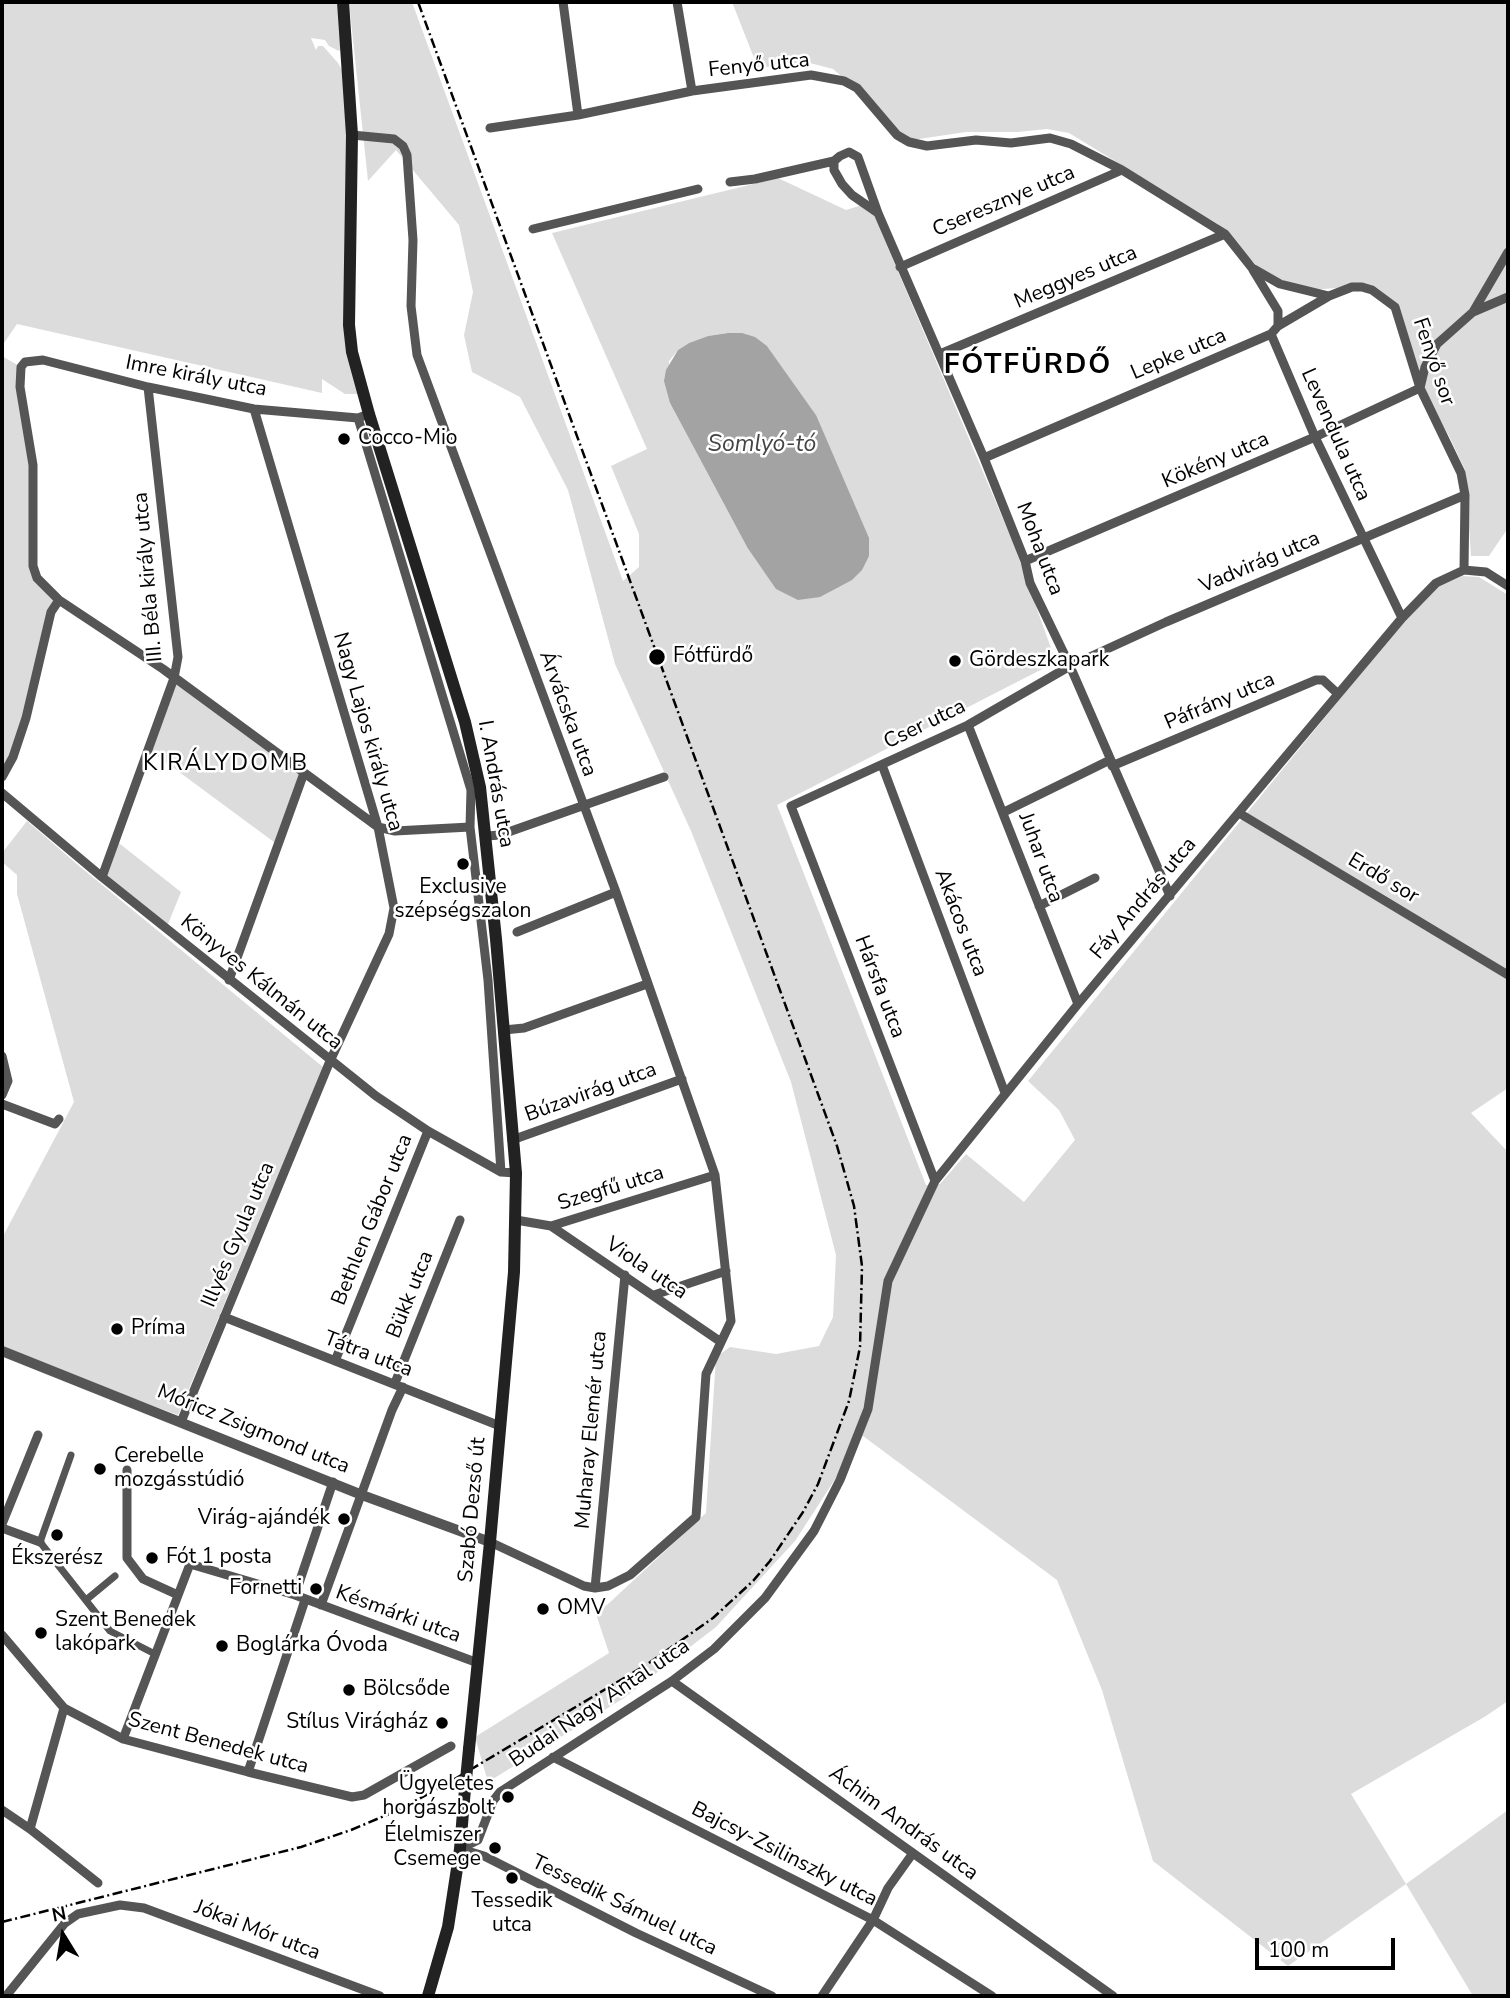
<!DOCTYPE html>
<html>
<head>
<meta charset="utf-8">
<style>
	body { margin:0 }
	#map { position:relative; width:1510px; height:1998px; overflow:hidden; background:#fff; font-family:"Nunito Sans",sans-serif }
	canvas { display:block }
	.frame { position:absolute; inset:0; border:4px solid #000; pointer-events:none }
	.north { position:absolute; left:28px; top:1900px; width:70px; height:70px; -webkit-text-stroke:5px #fff; paint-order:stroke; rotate:349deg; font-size:19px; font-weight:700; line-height:28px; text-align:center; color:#000 }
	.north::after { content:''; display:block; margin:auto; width:24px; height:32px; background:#000; clip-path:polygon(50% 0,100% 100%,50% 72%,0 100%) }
	.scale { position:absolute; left:1255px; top:1938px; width:140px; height:32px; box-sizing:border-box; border:4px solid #000; border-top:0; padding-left:9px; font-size:21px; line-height:24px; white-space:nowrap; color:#000; -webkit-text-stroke:5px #fff; paint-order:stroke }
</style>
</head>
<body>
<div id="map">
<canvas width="1510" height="1998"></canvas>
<div class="frame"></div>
<div class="north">N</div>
<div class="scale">100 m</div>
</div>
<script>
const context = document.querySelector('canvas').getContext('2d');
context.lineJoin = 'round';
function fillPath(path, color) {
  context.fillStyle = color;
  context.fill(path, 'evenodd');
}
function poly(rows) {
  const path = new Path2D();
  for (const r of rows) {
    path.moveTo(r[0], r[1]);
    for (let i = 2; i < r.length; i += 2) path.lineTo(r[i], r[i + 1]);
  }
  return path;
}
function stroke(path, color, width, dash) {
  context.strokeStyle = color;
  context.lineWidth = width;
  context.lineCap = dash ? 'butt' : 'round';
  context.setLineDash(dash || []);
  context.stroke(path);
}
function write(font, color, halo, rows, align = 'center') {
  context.font = font + ' "Nunito Sans",sans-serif';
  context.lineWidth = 5;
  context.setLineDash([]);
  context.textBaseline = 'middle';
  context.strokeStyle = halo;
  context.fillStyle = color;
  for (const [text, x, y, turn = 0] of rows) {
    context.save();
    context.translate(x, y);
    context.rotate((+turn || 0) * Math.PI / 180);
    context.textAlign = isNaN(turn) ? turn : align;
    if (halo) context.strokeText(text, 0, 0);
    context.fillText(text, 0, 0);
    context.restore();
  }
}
fillPath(poly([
	[2,2,339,2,342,47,339,51,329,46,325,40,311,38,316,50,318,46,323,46,338,63,343,72,348,151,347,329,362,394,345,394,322,379,322,393,17,324,2,346],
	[349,2,412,2,623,581,639,567,639,534,611,466,647,449,552,233,778,178,846,210,869,203,1014,545,1056,662,777,805,926,1185,940,1184,966,1154,1024,1202,1075,1140,1059,1110,1028,1081,1398,628,1436,587,1463,576,1479,577,1508,595,1508,1088,1471,1113,1508,1152,1508,1701,1486,1716,1351,1794,1406,1884,1508,1810,1508,1996,1473,1996,1406,1884,1288,1966,1153,1861,1102,1690,1057,1580,863,1436,795,1541,716,1627,624,1698,488,1782,475,1737,609,1653,594,1608,607,1605,706,1513,716,1357,730,1347,776,1354,819,1346,833,1317,836,1255,791,1082,691,831,615,664,568,490,520,397,472,372,464,335,473,292,459,225,396,150,368,181],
	[728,333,767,346,816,415,747,547,670,403,669,361,678,350,689,343,708,336],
	[732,2,1508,2,1508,528,1489,556,1471,556,1465,470,1450,438,1414,373,1393,308,1375,292,1352,287,1308,290,1286,282,1258,267,1218,224,1069,133,1047,129,1018,132,966,132,899,142,853,86,833,69,806,62,758,68],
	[2,356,21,367,33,465,33,566,59,600,51,612,35,680,2,777],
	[174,678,304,773,278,845,148,749],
	[27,821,78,865,323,1067,178,1415,2,1350,2,1238,74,1102,17,894,17,875,2,862,2,853],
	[115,840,181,892,166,929,102,877]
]), '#dcdcdc');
fillPath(poly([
	[728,333,742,333,755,337,767,346,816,415,869,538,869,556,862,570,852,580,820,597,798,600,776,589,747,547,670,403,664,381,666,370,678,350,689,343,708,336]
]), '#a3a3a3');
stroke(poly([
	[71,1455,40,1542,110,1631,155,1654],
	[86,1600,115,1576]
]), '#555', 7);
stroke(poly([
	[563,2,578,115],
	[677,2,692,91],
	[490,128,578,115,692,91,811,75,844,81,857,88,897,135,909,142,927,146,976,140,1011,143,1050,138,1071,144,1122,170,1225,234,1252,268,1280,284,1329,296,1352,287,1362,287,1372,290,1395,307,1420,388,1461,473,1465,495,1464,570],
	[352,135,394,139,403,146,407,155,413,240,411,306,417,355,616,892,715,1175,731,1321,706,1374,696,1517,630,1575,608,1586,595,1588,584,1586,490,1542],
	[730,182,755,179,834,161],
	[878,213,858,157,849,152,840,156,834,161,834,170,842,184,852,195,878,213,984,458,1025,561,1030,583,1070,666,1170,896],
	[533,229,698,189],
	[900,267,1122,170],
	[1253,270,1278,311,1278,326,1271,334,1315,437,1402,618],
	[1473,312,1508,297],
	[1278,326,1329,296],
	[940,354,1225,234],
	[369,414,358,418,254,409,148,387,43,360,25,362,21,367,20,387,33,465,33,566,37,578,59,600,163,669,378,827,395,831,470,827],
	[358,418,471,790,470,827,488,980,501,1172],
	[984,458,1271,334],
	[1025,561,1315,437,1420,388,1425,367,1437,344,1473,312,1508,252],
	[1464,570,1486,572,1508,586],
	[968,725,1078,1004],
	[882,765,1005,1093],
	[1112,766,1316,680,1323,680,1337,693],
	[2,777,13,757,26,718,51,612,59,600],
	[2,793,102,877,376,1096,428,1131,501,1172,516,1173],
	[1004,812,1110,760],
	[1239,813,1508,975],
	[487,836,500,835,664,777],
	[102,877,174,678,178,657,148,387],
	[1039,906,1095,878],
	[517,932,616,892],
	[229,980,304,773],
	[504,1030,524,1028,647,984],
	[2,1056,8,1081,2,1095],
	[2,1104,55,1124,59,1119],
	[512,1140,682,1079],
	[935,1181,791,806,968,725,1070,666,1166,622,1465,495],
	[516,1220,551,1226,715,1175],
	[551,1226,721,1342],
	[654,1295,726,1271],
	[224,1317,500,1426],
	[335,1361,428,1131],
	[395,1383,460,1220],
	[181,1422,330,1061,389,934,394,908,378,827,254,409],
	[127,1470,127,1558,143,1579,178,1595],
	[2,1524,38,1435],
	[2,1528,40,1542],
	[595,1588,625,1275],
	[295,1595,333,1482],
	[321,1605,392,1410,403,1387],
	[2,1635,64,1708,123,1739,248,1772,352,1797,364,1795,451,1746],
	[672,1681,1113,1996],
	[123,1739,190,1564,295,1595,478,1663],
	[553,1757,873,1920,992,1996],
	[248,1772,305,1600],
	[2,1810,30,1829,98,1883],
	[30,1829,64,1708],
	[460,1849,478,1840,493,1801,500,1792,672,1681,714,1649,765,1598,814,1531,840,1480,868,1409,888,1281,935,1181,1078,1004,1402,618,1436,583,1464,570],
	[461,1849,484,1856,636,1933,772,1996],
	[6,1996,65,1923,78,1914,120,1905,144,1908,380,1996],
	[822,1996,873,1920,888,1888,913,1853]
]), '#555', 9);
stroke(poly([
	[2,1351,362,1495,490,1542]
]), '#555', 10);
stroke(poly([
	[343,2,352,135,349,325,352,352,369,414,465,722,480,787,496,939,516,1173,514,1272,490,1542,469,1749],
	[428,1996,448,1927,460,1849,464,1800]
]), '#222', 12);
stroke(poly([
	[2,1922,301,1847,351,1830,396,1811,443,1786,646,1665,713,1618,753,1581,770,1561,803,1512,818,1484,849,1401,860,1347,862,1266,854,1206,837,1146,418,2]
]), '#000', 2.5, [10, 3.5, 2, 3.5]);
stroke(poly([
	[464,1800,469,1749]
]), '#222', 12);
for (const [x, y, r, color] of [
	[344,439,7,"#000"],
	[657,657,9,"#000"],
	[955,661,7,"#000"],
	[463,864,7,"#000"],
	[117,1329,7,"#000"],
	[100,1469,7,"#000"],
	[344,1519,7,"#000"],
	[57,1535,7,"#000"],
	[152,1558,7,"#000"],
	[316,1589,7,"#000"],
	[543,1609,7,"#000"],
	[41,1633,7,"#000"],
	[222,1646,7,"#000"],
	[349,1690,7,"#000"],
	[442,1723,7,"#000"],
	[508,1797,7,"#000"],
	[495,1848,7,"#000"],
	[512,1878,7,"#000"]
]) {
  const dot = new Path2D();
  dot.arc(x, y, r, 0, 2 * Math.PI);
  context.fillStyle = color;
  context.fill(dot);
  stroke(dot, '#fff', 2.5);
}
write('21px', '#000', '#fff', [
	["Fenyő utca",759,66,-6],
	["Cseresznye utca",1004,202,-23],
	["Meggyes utca",1076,278,-23],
	["Lepke utca",1179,355,-23],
	["Fenyő sor",1433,362,71],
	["Imre király utca",196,377,11],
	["Levendula utca",1335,435,66],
	["Kökény utca",1216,461,-23],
	["Moha utca",1039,549,69],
	["Vadvirág utca",1260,563,-23],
	["III. Béla király utca",149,577,-95],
	["Páfrány utca",1220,702,-23],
	["Árvácska utca",567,714,70],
	["Cser utca",925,725,-26],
	["Nagy Lajos király utca",367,732,74],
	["I. András utca",495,784,80],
	["Juhar utca",1040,858,70],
	["Erdő sor",1383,879,31],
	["Fáy András utca",1144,899,-50],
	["Akácos utca",960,923,69],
	["Könyves Kálmán utca",261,983,39],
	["Hársfa utca",879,987,69],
	["Búzavirág utca",591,1093,-20],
	["Szegfű utca",611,1189,-17],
	["Bethlen Gábor utca",373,1220,-68],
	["Illyés Gyula utca",239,1235,-67],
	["Viola utca",646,1269,34],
	["Bükk utca",411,1295,-68],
	["Tátra utca",368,1355,21],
	["Móricz Zsigmond utca",253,1430,22],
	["Muharay Elemér utca",592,1430,-85],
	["Szabó Dezső út",473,1510,-85],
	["Késmárki utca",398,1615,20],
	["Budai Nagy Antal utca",600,1704,-34],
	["Szent Benedek utca",218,1744,15],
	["Áchim András utca",903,1824,36],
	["Bajcsy-Zsilinszky utca",784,1855,27],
	["Tessedik Sámuel utca",624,1906,26],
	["Jókai Mór utca",257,1931,21]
]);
write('21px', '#000', '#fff', [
	["Cocco-Mio",358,439],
	["Fótfürdő",673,657],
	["Gördeszkapark",969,661],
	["Exclusive",463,888,"center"],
	["szépségszalon",463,912,"center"],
	["Príma",131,1329],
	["Cerebelle",114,1457],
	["mozgásstúdió",114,1481],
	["Virág-ajándék",330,1519,"right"],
	["Fót 1 posta",166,1558],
	["Ékszerész",57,1559,"center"],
	["Fornetti",302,1589,"right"],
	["OMV",557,1609],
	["Szent Benedek",55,1621],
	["lakópark",55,1645],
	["Boglárka Óvoda",236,1646],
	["Bölcsőde",363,1690],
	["Stílus Virágház",428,1723,"right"],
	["Ügyeletes",494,1785,"right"],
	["horgászbolt",494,1809,"right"],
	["Élelmiszer",481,1836,"right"],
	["Csemege",481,1860,"right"],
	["Tessedik",512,1902,"center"],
	["utca",512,1926,"center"]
], 'left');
write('italic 23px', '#444', '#fff', [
	["Somlyó-tó",762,445]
]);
context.letterSpacing = '2px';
write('23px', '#000', '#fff', [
	["KIRÁLYDOMB",226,764]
]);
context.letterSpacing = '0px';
context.letterSpacing = '2px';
write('bold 28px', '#000', '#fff', [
	["FÓTFÜRDŐ",1028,366]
]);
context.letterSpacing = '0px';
</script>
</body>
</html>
